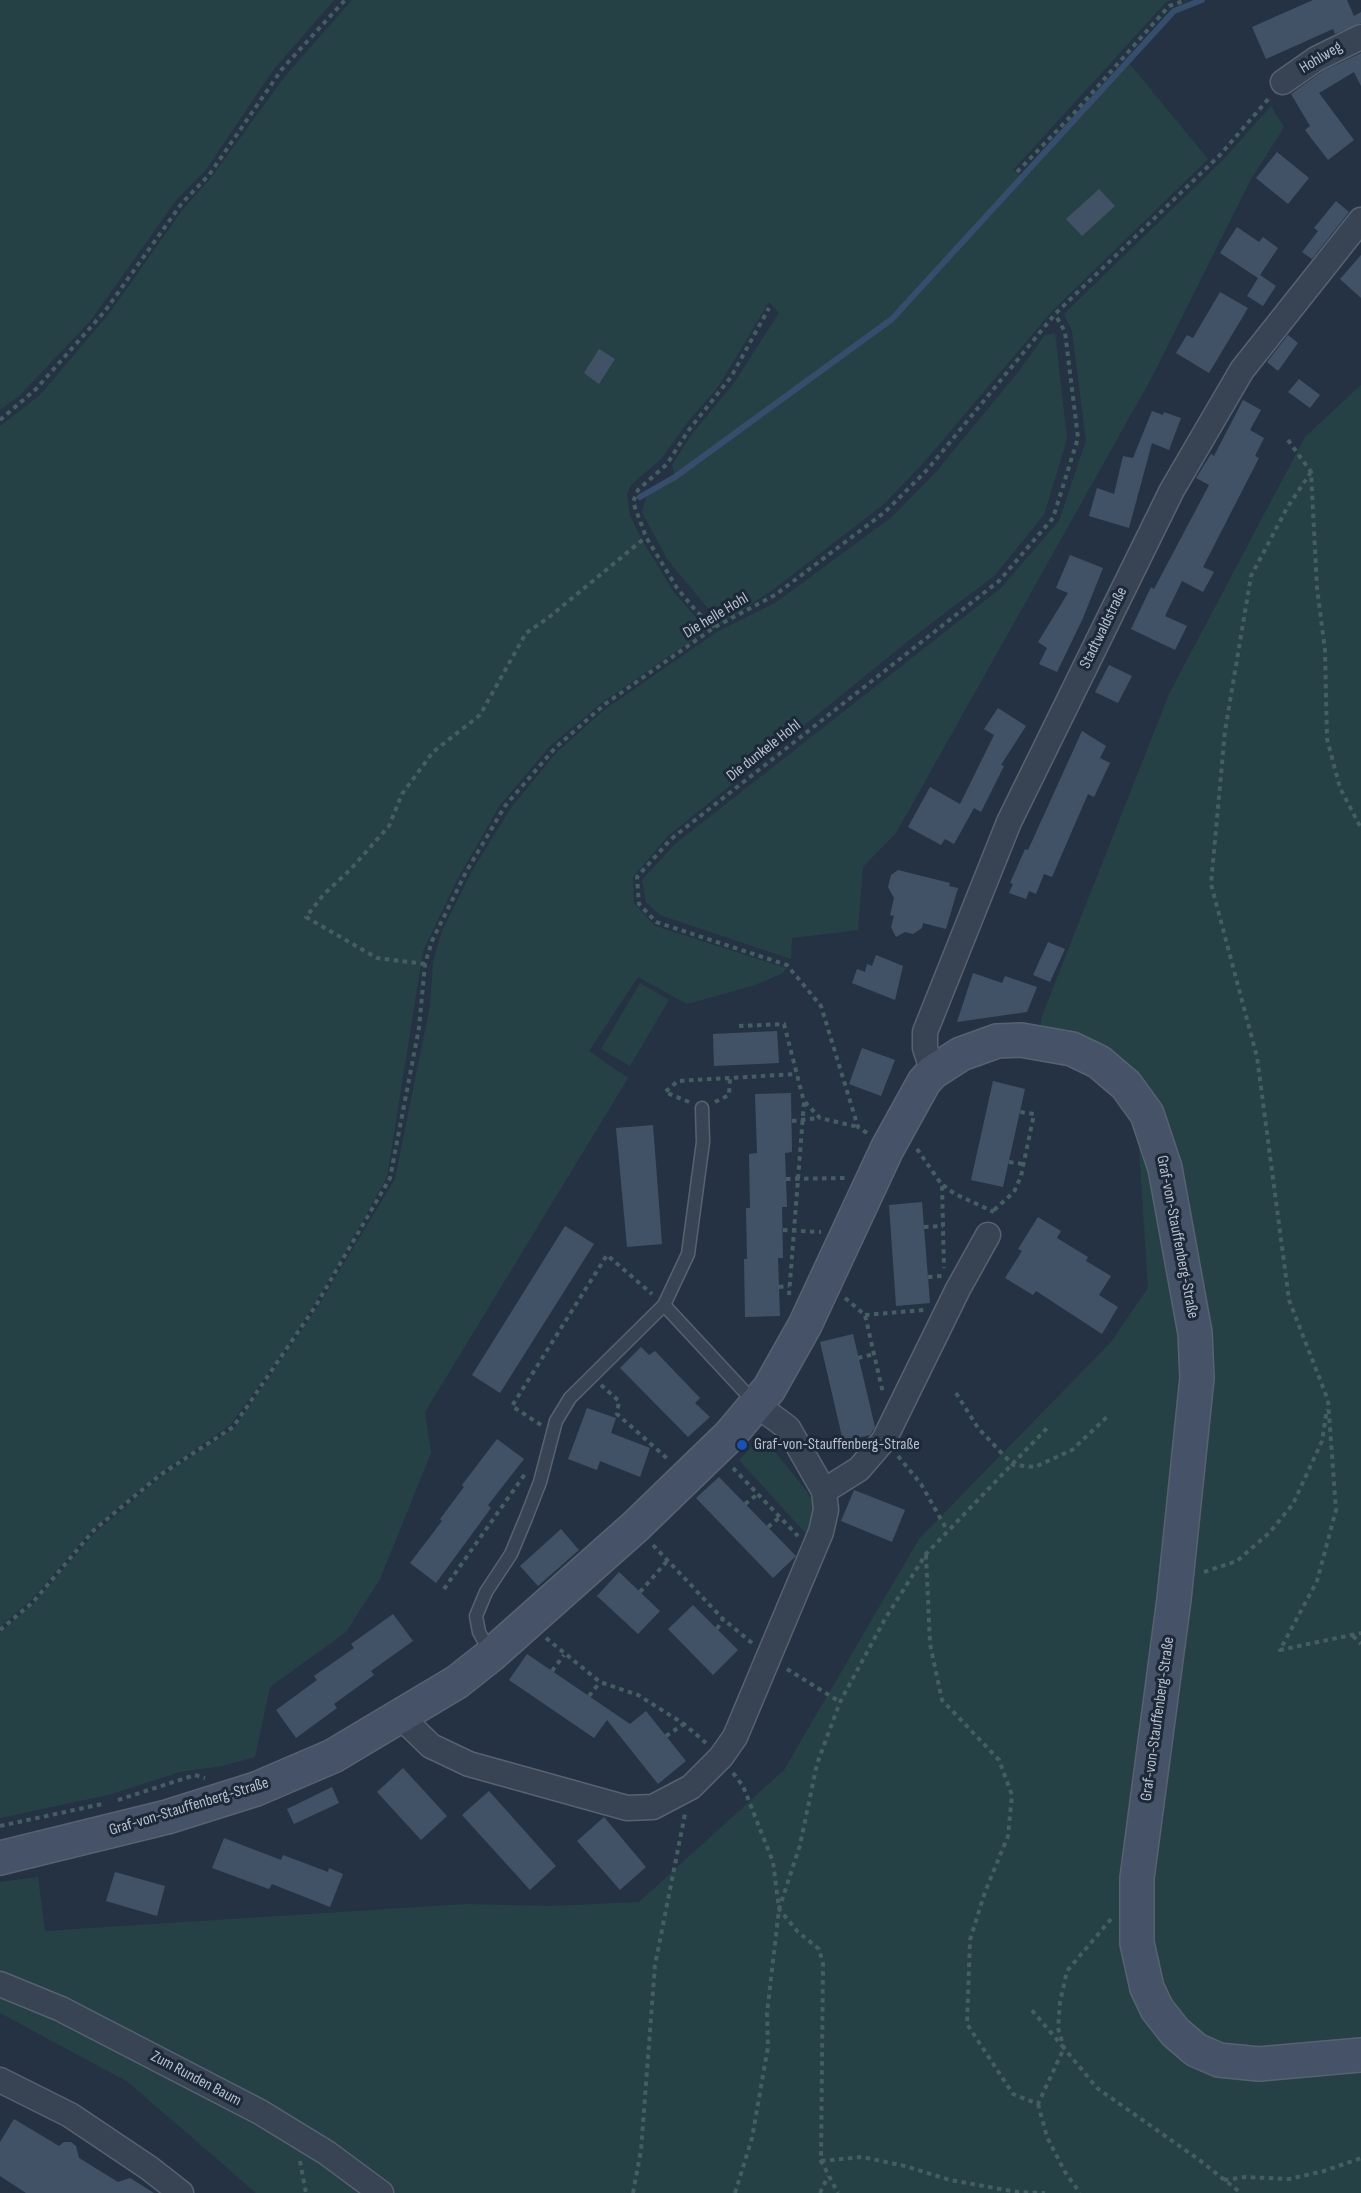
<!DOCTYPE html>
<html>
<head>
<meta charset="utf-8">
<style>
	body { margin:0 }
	canvas { display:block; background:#243244 }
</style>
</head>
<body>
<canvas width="1361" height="2193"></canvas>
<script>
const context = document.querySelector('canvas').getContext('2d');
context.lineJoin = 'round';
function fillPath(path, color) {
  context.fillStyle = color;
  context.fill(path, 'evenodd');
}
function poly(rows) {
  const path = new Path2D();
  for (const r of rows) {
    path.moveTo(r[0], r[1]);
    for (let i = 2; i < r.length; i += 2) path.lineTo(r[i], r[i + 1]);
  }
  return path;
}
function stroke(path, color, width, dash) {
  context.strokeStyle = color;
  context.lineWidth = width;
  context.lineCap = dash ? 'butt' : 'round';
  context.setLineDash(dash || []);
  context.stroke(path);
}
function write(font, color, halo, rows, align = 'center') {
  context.font = font + ' "Sofia Sans Condensed",sans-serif';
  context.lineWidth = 6;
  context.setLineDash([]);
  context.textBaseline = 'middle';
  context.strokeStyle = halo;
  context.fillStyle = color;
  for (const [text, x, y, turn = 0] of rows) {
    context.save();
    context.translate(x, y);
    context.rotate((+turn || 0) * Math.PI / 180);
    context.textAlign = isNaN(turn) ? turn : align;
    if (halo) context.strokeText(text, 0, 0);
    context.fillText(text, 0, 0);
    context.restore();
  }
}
fillPath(poly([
	[0,0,334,0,274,69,205,171,177,199,91,320,19,396,0,410],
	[352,0,1172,0,1166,2,1013,170,1022,176,1128,62,1208,159,1052,311,926,460,885,503,774,589,721,624,667,559,642,512,647,495,675,477,672,465,692,434,734,383,779,313,769,302,718,387,687,423,661,459,631,485,627,494,630,516,642,540,673,591,707,630,604,701,551,745,500,805,458,878,423,951,387,1177,335,1270,290,1343,230,1425,158,1475,93,1529,31,1600,0,1627,0,426,40,395,108,315,184,208,210,179,286,75],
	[1271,106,1284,127,1250,181,1152,377,896,833,863,867,858,930,792,938,791,959,660,915,646,902,642,880,675,844,1001,588,1059,521,1086,440,1072,331,1064,314,1224,159],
	[1055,333,1067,439,1044,515,994,576,908,641,668,836,633,877,634,903,655,926,786,968,783,973,755,985,687,1004,638,977,589,1051,628,1078,425,1412,431,1453,380,1579,346,1632,270,1687,255,1757,222,1766,180,1772,108,1795,0,1818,0,1633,34,1603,96,1532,161,1477,234,1428,317,1308,395,1179,430,1006,433,962,442,931,472,871,511,808,556,753,604,710,717,632,775,603,892,517,936,472,1019,371,1045,335],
	[1361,385,1361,2193,256,2193,128,2082,0,2013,0,1882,38,1877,45,1931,466,1904,551,1906,639,1902,784,1770,919,1539,1111,1342,1148,1288,1137,1116,1104,1078,1037,1053,1042,1016,1169,694,1305,437],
	[640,983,669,1000,630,1066,601,1049],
	[762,1436,805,1489,818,1509,811,1539,739,1460]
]), '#264145');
stroke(poly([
	[640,497,675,477,892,319,1174,11,1202,0]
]), '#364d6c', 6);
fillPath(poly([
	[1313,0,1347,0,1354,16,1361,12,1361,23,1335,34,1333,29,1266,59,1252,27],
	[1361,53,1361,86,1354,72,1319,93,1354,140,1328,160,1305,130,1310,126,1291,94,1323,71],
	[1277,152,1309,178,1288,204,1256,178],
	[1099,189,1115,206,1082,236,1066,219],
	[1336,201,1349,212,1312,259,1302,252,1318,231,1314,228],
	[1237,227,1259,242,1263,237,1278,248,1260,275,1276,286,1263,306,1247,296,1258,278,1220,253],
	[1361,255,1361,298,1340,279],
	[1220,292,1248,308,1209,373,1176,353,1187,335,1193,338],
	[1288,335,1298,343,1278,371,1267,362],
	[599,349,615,359,599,384,584,373],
	[1299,379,1320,395,1310,408,1288,392],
	[1243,400,1261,410,1250,430,1264,438,1255,456,1259,458,1203,567,1214,572,1203,592,1182,581,1165,616,1187,626,1175,650,1131,629,1151,587,1154,589,1209,485,1196,478,1211,454,1214,456],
	[1152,411,1163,415,1164,412,1181,418,1169,450,1152,443,1129,528,1089,516,1097,488,1114,494,1123,456,1133,458],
	[1070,555,1103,568,1083,618,1057,672,1039,664,1047,648,1038,642,1068,593,1056,588],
	[1109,665,1132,676,1118,703,1095,692],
	[998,708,1026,726,1001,765,1004,766,981,812,974,808,954,844,945,839,941,845,908,827,930,787,960,804,994,735,984,729],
	[1082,731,1106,746,1100,758,1110,763,1094,797,1088,794,1052,877,1044,874,1036,894,1029,891,1026,899,1009,893,1013,884,1010,883,1025,849,1028,850],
	[898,870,950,883,949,886,958,888,946,929,923,923,922,928,913,934,905,932,896,937,891,927,894,916,890,915,894,898,888,887,891,875],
	[1048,942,1065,949,1050,982,1033,975],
	[876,955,903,966,895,1000,852,983,857,969,865,972,867,964,872,966],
	[973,973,1002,983,1005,976,1037,987,1027,1012,957,1022],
	[777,1031,779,1063,714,1066,713,1034],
	[862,1048,895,1060,881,1096,849,1084],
	[993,1081,1025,1089,1003,1187,971,1180],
	[791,1093,792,1152,785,1153,787,1207,782,1207,783,1258,778,1258,780,1316,745,1317,744,1259,747,1259,746,1208,750,1208,749,1154,757,1153,755,1094],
	[653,1125,662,1244,627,1247,616,1128],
	[922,1202,930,1303,896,1306,889,1205],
	[1038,1217,1061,1231,1057,1238,1088,1257,1086,1261,1111,1276,1099,1295,1118,1307,1102,1334,1036,1291,1033,1295,1005,1278,1022,1251,1018,1249],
	[565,1226,594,1244,500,1393,472,1375],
	[853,1334,875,1427,870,1435,843,1441,820,1342],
	[641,1347,649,1355,655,1351,700,1398,695,1403,710,1417,688,1437,620,1368],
	[587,1408,616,1418,611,1433,650,1448,640,1477,600,1461,597,1470,568,1459],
	[497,1439,524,1459,488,1505,491,1508,436,1583,410,1563,442,1521,440,1519,464,1487,462,1485],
	[719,1477,796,1556,773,1578,696,1498],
	[854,1490,905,1510,892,1542,841,1521],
	[561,1529,579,1550,538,1586,520,1566],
	[619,1572,660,1611,638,1634,597,1596],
	[693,1605,738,1650,713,1675,668,1629],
	[393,1614,413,1641,371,1671,374,1675,334,1704,337,1708,296,1738,276,1710,317,1680,314,1676,354,1648,351,1644],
	[527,1654,630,1724,646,1711,686,1761,658,1784,607,1720,594,1738,509,1680],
	[403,1768,447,1816,421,1840,377,1792],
	[332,1787,339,1803,294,1824,287,1809],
	[489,1791,556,1866,530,1890,462,1815],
	[604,1817,646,1867,620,1890,577,1841],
	[224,1838,281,1860,283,1855,328,1872,329,1868,343,1874,330,1907,272,1884,269,1889,212,1868],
	[115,1872,165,1886,157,1916,106,1901],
	[14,2119,59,2146,64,2142,71,2142,76,2146,79,2158,118,2182,130,2178,154,2193,26,2193,0,2176,0,2142]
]), '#425266');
const lane = poly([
	[664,1305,756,1404],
	[491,1654,479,1632,476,1616,486,1592,511,1554,526,1518,540,1482,556,1421,570,1398,664,1305,688,1254,703,1142,702,1108]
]);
const street = poly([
	[1283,82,1316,59,1361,37],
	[933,1072,925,1048,925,1032,1009,822,1172,490,1242,370,1361,220],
	[824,1491,859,1469,884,1440,958,1289,988,1235],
	[401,1717,431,1746,469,1764,627,1808,653,1807,691,1787,721,1757,735,1737,821,1532,826,1510,824,1491,788,1428,757,1405],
	[0,1984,61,2009,260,2112,327,2153,381,2193],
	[0,2080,70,2115,149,2168,181,2193]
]);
const secondary = poly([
	[0,1858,167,1817,256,1789,333,1756,457,1682,491,1655,636,1526,730,1435,769,1389,805,1325,887,1149,924,1082,933,1072,961,1054,997,1041,1021,1040,1072,1049,1099,1062,1126,1085,1147,1114,1165,1168,1195,1333,1197,1378,1174,1599,1137,1878,1137,1943,1147,1988,1157,2009,1175,2032,1196,2050,1219,2060,1259,2064,1361,2055]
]);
stroke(lane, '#576271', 15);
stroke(street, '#576271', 27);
stroke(secondary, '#576271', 36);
stroke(poly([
	[1017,172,1075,112,1169,6,1186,0],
	[0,420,36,389,105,311,182,203,209,175,282,69,345,0],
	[1288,440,1311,472,1317,588,1325,650,1327,739,1340,788,1361,828],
	[1311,472,1287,508,1251,576,1225,731,1211,884,1257,1057,1289,1300,1328,1400,1336,1510,1317,1581,1280,1650,1361,1633],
	[715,627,696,611,677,588,646,537,633,502,638,490,667,464,688,431,731,377,769,308],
	[425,964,377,958,306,917,324,894,350,870,389,826,402,794,433,752,480,715,526,633,548,618,646,537],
	[739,1026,784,1024,804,1102,789,1295],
	[689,1102,665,1092,678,1081,797,1074],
	[715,1102,729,1095,730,1078],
	[805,1102,820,1118,858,1127],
	[792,1121,819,1118],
	[867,1133,858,1127,821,1006,787,965,656,922,639,904,637,877,671,839,999,581,1053,518,1078,438,1065,332,1055,314],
	[917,1149,942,1185,944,1268],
	[1009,1162,1023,1164],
	[786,1179,845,1178],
	[943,1185,955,1194,994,1212],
	[994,1210,1014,1192,1021,1176,1034,1114,1020,1112],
	[924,1227,943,1226],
	[783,1230,821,1232],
	[928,1277,942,1276],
	[779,1287,789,1286],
	[845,1298,865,1315,883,1393],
	[865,1315,924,1310],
	[858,1358,874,1354],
	[601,1385,619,1401,617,1414,669,1460],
	[956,1393,978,1428,1013,1465,1035,1467,1072,1450,1109,1415],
	[541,1425,512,1406,607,1255,652,1294],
	[898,1456,921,1484,947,1530],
	[733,1468,798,1536],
	[745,1504,758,1494],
	[768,1527,780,1517],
	[653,1545,723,1619,752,1643],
	[926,1555,930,1644,942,1700,999,1760,1012,1795,1008,1836,985,1892,970,1940,967,2024,1013,2094,1038,2104,1064,2048,1030,2008],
	[1204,1572,1237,1561,1269,1533,1293,1504,1322,1441,1327,1409],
	[444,1589,525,1474],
	[640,1592,668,1560],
	[717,1629,723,1619],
	[0,1630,33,1602,94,1530,160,1475,233,1427,315,1307,390,1178,419,1028,425,964,432,941,466,872,505,806,555,748,605,704,715,627,775,595,885,512,928,469,1055,314,1220,155,1270,97],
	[1353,1636,1361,1644],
	[546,1638,600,1682,638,1695,684,1724,706,1743],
	[787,1669,840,1702],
	[552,1671,564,1655],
	[589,1696,600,1682],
	[666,1736,684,1724],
	[733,1773,743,1786,773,1862,779,1909,798,1932,819,1949,823,1964,821,2161,838,2193],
	[118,1800,195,1775,205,1778],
	[0,1826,102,1804],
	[1111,1919,1067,1971,1060,2002,1058,2028,1064,2048,1097,2088,1198,2159,1241,2193],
	[1038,2104,1047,2137,1065,2172,1080,2193],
	[300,2161,306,2193],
	[821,2161,862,2157,905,2166,950,2180,1017,2192,1045,2193],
	[1224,2180,1246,2177,1289,2179,1324,2171,1361,2158],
	[633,2193,641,2150,655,1965,685,1814],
	[735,2193,752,2138,768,2047,767,2013,779,1909,800,1845,817,1764,840,1702,885,1619,926,1554,1048,1427],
	[820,2193,828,2176]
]), '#445e61', 4, [4.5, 4.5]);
stroke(lane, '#384453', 12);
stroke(street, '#384453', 24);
stroke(secondary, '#465267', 33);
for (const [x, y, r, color] of [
	[742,1445,6,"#1a4fb4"]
]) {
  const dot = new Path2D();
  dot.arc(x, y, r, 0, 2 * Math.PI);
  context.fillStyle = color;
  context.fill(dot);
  stroke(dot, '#1d2939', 2);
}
write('16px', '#b6bfcd', '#1d2939', [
	["Hohlweg",1321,58,-31],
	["Die helle Hohl",716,616,-31],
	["Stadtwaldstraße",1104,628,-64],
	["Die dunkele Hohl",764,751,-38],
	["Graf-von-Stauffenberg-Straße",1177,1237,79],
	["Graf-von-Stauffenberg-Straße",1158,1719,-82],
	["Graf-von-Stauffenberg-Straße",189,1807,-17],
	["Zum Runden Baum",196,2079,28]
]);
write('16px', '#b6bfcd', '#1d2939', [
	["Graf-von-Stauffenberg-Straße",754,1445]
], 'left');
</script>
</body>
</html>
